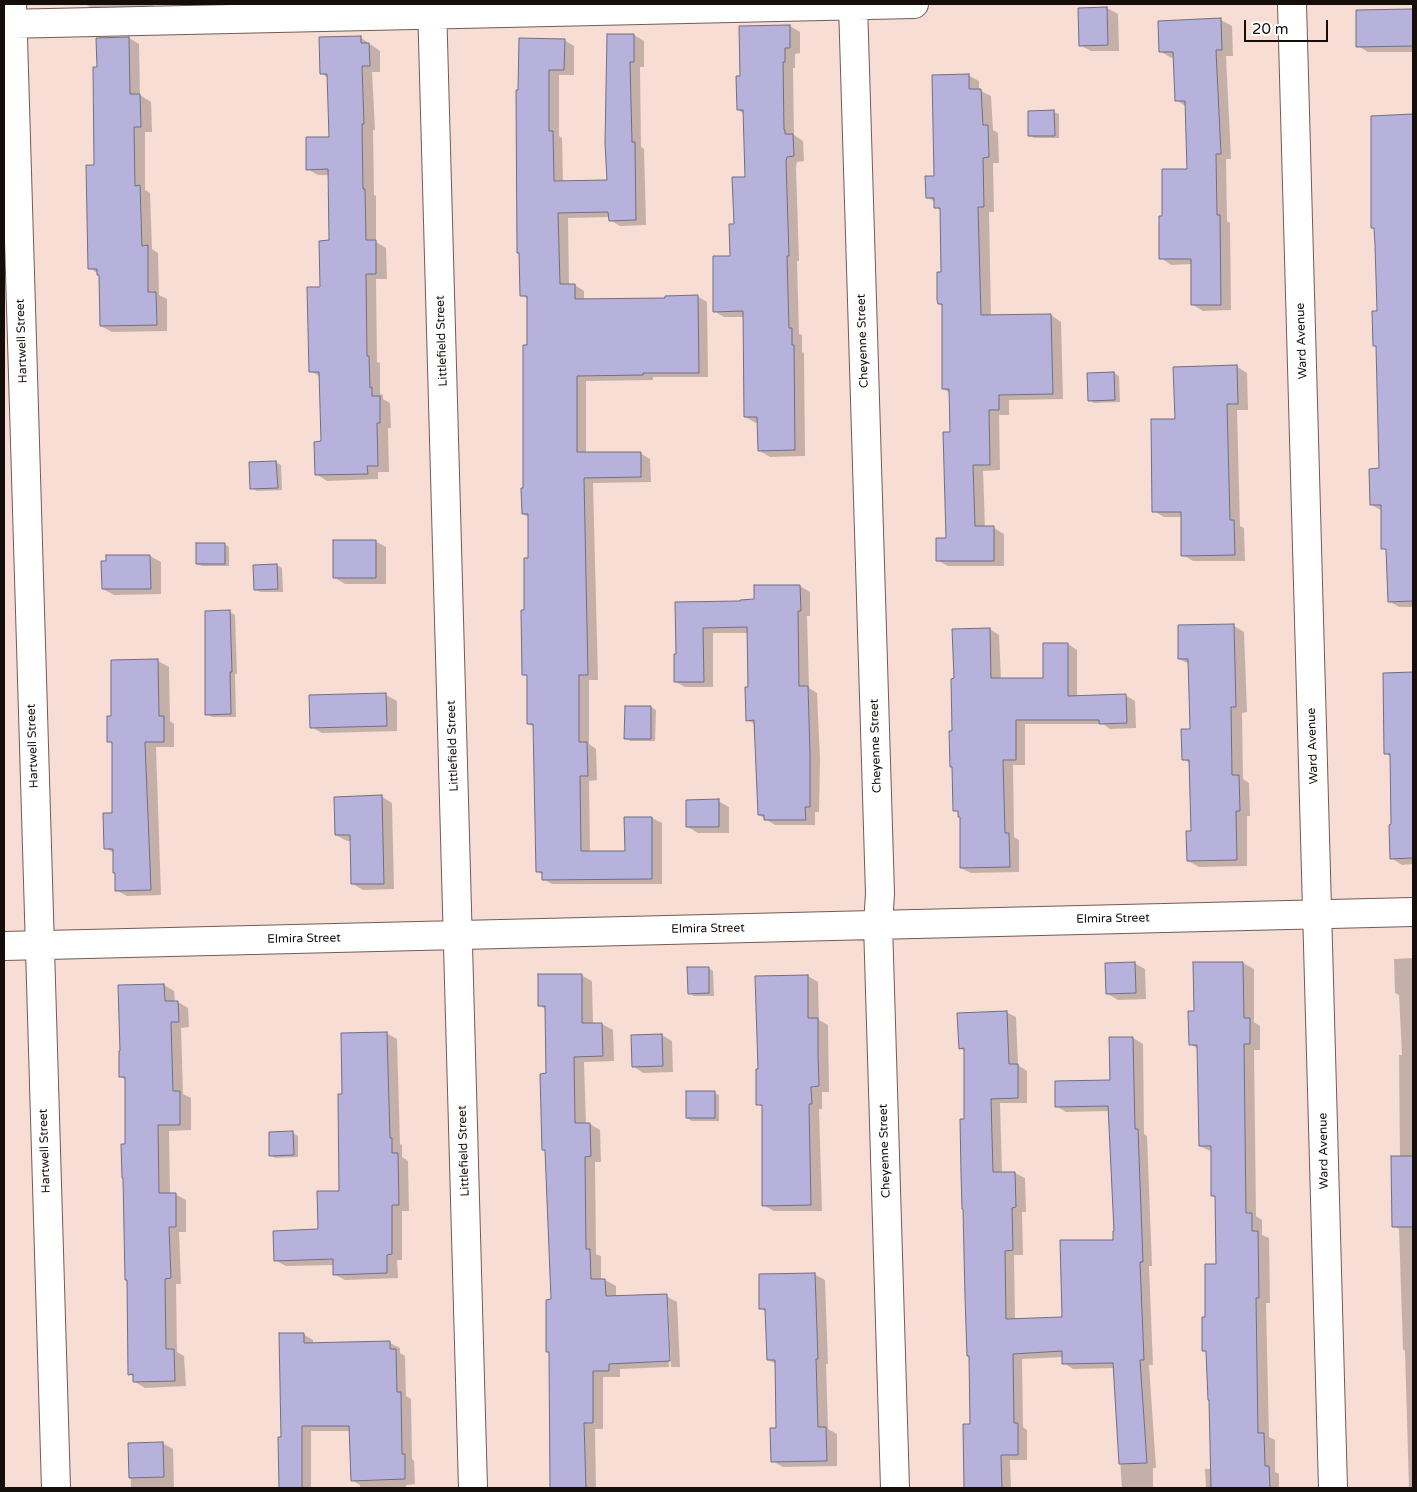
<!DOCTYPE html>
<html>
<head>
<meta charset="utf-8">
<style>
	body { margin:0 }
	#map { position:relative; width:1417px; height:1492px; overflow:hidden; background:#f7ddd4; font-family:"Varela Round",sans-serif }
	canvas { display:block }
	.frame { position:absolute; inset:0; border:5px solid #150d0a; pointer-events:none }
	.scale { position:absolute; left:1244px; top:20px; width:84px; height:22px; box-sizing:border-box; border:2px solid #150d0a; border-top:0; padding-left:6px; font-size:15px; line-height:18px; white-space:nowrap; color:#150d0a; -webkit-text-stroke:4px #fff; paint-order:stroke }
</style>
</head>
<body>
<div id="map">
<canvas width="1417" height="1492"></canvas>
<div class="frame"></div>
<div class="scale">20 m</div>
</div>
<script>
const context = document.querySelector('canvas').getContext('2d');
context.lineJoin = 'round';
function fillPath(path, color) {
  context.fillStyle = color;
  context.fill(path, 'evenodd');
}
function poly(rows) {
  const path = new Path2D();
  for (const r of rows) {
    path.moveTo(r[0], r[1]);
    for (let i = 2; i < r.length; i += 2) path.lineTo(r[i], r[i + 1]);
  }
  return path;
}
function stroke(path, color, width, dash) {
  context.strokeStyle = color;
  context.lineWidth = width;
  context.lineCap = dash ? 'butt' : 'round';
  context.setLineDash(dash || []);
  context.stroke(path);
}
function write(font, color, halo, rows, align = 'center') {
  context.font = font + ' "Varela Round",sans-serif';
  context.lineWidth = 4;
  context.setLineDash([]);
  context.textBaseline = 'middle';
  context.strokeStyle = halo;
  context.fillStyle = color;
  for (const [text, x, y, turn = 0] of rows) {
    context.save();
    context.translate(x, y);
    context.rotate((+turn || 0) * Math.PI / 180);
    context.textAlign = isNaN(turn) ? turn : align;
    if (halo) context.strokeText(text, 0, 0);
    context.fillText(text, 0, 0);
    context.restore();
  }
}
fillPath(poly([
	[85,4,153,4,154,11,102,14],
	[225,4,277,4,229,6],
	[1107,8,1118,14,1119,51,1091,51,1080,45,1079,9],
	[1413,10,1413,52,1368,52,1358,46,1357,11],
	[1221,20,1232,26,1233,56,1226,56,1231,159,1226,159,1227,221,1230,223,1231,310,1203,311,1193,305,1192,264,1171,265,1161,258,1163,217,1188,170,1187,107,1176,100,1174,57,1171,58,1160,51],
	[790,26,800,32,800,53,795,54,795,68,793,68,794,135,803,141,804,161,797,162,796,168,799,261,797,261,799,334,802,335,802,352,804,353,805,456,770,457,760,451,759,422,756,423,745,417,744,317,724,317,714,311,731,257,735,225,747,178,745,114,738,110,742,78],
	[634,35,644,41,644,67,640,67,641,147,644,149,646,225,620,226,610,220,610,217,568,218,569,285,575,285,584,291,584,300,667,299,697,296,707,302,708,377,653,377,653,380,586,381,586,453,640,453,650,459,651,482,593,483,598,680,589,680,589,744,596,749,597,780,589,781,590,852,626,852,652,818,662,823,662,884,552,884,543,879,543,875,537,871,535,727,528,724,528,677,523,674,525,611,530,559,530,518,523,514,528,299,522,295,517,92,564,40,574,46,574,75,559,75,559,136,562,138,563,182,608,181],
	[360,37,380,51,380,72,372,72,375,130,373,130,374,195,376,196,376,242,386,248,387,279,376,279,377,362,380,363,380,394,383,395,383,399,390,403,391,428,388,428,389,472,378,472,378,479,327,481,316,474,322,443,321,377,310,371,321,288,330,242,329,175,318,175,307,169,331,138,328,78,321,73],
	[129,38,139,44,140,95,151,102,152,132,145,132,145,190,150,193,152,249,158,253,159,295,167,299,167,331,112,332,101,326,100,275,90,268,95,167,98,68],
	[968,75,979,81,979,90,991,96,993,130,998,133,999,163,993,163,994,212,989,212,991,316,1051,315,1061,322,1063,399,1009,400,1009,415,999,415,1000,470,983,471,985,528,994,528,1004,534,1004,566,948,566,937,560,947,539,952,433,950,393,943,389,943,306,939,304,942,273,942,211,935,207,935,202,927,197,935,177],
	[1054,112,1059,114,1059,138,1034,138,1029,135],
	[1413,116,1413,607,1399,607,1389,601,1387,551,1382,548,1382,511,1372,505,1380,470,1377,347,1374,345,1379,313,1375,229,1373,228,1372,117],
	[1236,366,1247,373,1248,410,1237,410,1240,526,1244,528,1245,561,1193,561,1183,555,1182,517,1164,517,1154,511,1176,420],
	[1114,373,1119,376,1120,402,1094,403,1089,400,1088,374],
	[276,462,281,465,282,490,257,491,252,488],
	[375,541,386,547,386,584,345,584,335,578],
	[224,544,229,547,229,566,202,566,197,564],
	[150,556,161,562,161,594,114,595,103,589,107,557],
	[277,565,282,568,283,592,261,592,256,590],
	[800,586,810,592,810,616,807,616,809,688,817,693,820,760,819,812,815,812,815,825,775,825,759,815,756,725,747,720,750,689,749,633,713,633,713,687,685,687,676,682,678,655,676,603,742,602,755,600],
	[230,612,235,615,237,674,235,674,236,717,212,717,207,714],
	[1234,626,1244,632,1247,712,1242,713,1243,779,1249,783,1250,816,1247,816,1247,866,1199,867,1188,861,1192,832,1190,763,1183,759,1191,731,1189,664,1179,659],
	[990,629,999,635,1001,679,1044,679,1068,644,1077,650,1077,697,1125,695,1135,701,1136,728,1110,729,1103,724,1025,724,1025,765,1013,765,1014,837,1019,840,1019,872,971,873,961,868,961,817,959,812,954,810,953,732],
	[158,661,169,667,170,721,174,724,174,747,156,747,161,895,127,896,116,890,114,853,105,848,114,814,113,744,108,741,112,717],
	[1385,674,1413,674,1413,864,1402,865,1391,858,1393,826,1392,757,1385,753],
	[386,695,397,701,397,731,322,733,311,727],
	[651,707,656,710,655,741,630,741,626,738],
	[381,796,392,803,394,889,363,890,353,884,352,841,347,841,336,835],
	[718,801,729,807,729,833,698,833,688,827],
	[1413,958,1413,1488,1409,1488,1405,1351,1403,1349,1399,1229,1393,1226,1400,1157,1399,1055,1402,1055,1399,995,1395,993,1394,959],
	[1134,963,1145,969,1146,999,1118,1000,1108,994],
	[1194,963,1243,963,1254,969,1254,1022,1260,1026,1260,1050,1254,1050,1256,1216,1262,1220,1262,1235,1269,1238,1270,1303,1266,1303,1269,1437,1275,1440,1275,1472,1279,1474,1279,1488,1206,1488,1205,1469,1212,1469,1208,1353,1203,1350,1206,1318,1217,1265,1216,1198,1212,1195,1212,1152,1200,1146,1198,1049,1190,1044,1195,1012],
	[708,968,713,971,714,996,694,996,689,993],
	[581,975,592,981,593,1024,602,1024,613,1030,614,1061,584,1062,586,1124,590,1124,600,1130,601,1162,595,1162,596,1254,601,1256,601,1280,605,1280,616,1286,616,1297,666,1296,677,1302,680,1367,671,1367,668,1300,666,1300,669,1367,620,1369,620,1377,603,1377,603,1429,595,1429,596,1488,552,1488,550,1353,547,1351,552,1301,547,1151,543,1149,547,1075,545,1009,539,1005],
	[808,976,818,982,819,1020,828,1025,829,1092,822,1092,822,1109,819,1109,822,1211,774,1211,763,1205,763,1107,758,1104],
	[164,985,174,991,175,1002,178,1002,188,1008,189,1027,181,1028,183,1094,191,1098,191,1130,169,1131,170,1194,175,1194,186,1200,186,1232,179,1232,181,1284,176,1284,177,1352,184,1356,186,1386,145,1388,135,1382,134,1377,130,1374,126,1080,121,1077],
	[1006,1012,1016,1017,1018,1065,1027,1071,1027,1103,1000,1103,1002,1173,1015,1173,1025,1178,1026,1212,1022,1212,1023,1255,1014,1255,1015,1320,1063,1318,1114,1241,1115,1232,1109,1111,1066,1112,1056,1106,1111,1081,1110,1038,1133,1038,1143,1044,1144,1134,1147,1136,1152,1266,1149,1266,1153,1365,1149,1365,1156,1468,1153,1468,1153,1488,1122,1488,1114,1368,1073,1369,1064,1363,1064,1357,1022,1359,1023,1427,1027,1430,1027,1460,1010,1460,1011,1488,965,1488,964,1425,971,1425,965,1051,960,1048],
	[386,1033,397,1039,400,1144,402,1145,402,1157,408,1161,409,1211,402,1211,402,1260,397,1260,398,1278,345,1280,334,1274,334,1265,286,1266,275,1260,319,1231,340,1192,343,1095],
	[662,1035,672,1041,673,1072,643,1073,633,1066],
	[715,1093,719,1095,719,1121,692,1121,687,1118],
	[293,1133,298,1136,298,1157,275,1158,270,1155],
	[814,1274,825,1280,828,1364,826,1364,828,1429,837,1434,837,1466,783,1467,772,1461,778,1429,776,1364,768,1360,766,1312,761,1308],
	[303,1334,313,1340,313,1344,390,1343,400,1348,400,1353,405,1356,406,1396,411,1399,412,1459,414,1461,415,1484,406,1485,406,1488,360,1488,360,1485,352,1480,351,1431,311,1431,311,1488,280,1488,279,1460,282,1438],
	[162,1443,173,1449,174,1488,131,1488,129,1444]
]), '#0003');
const building = poly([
	[1107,7,1108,45,1079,46,1078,8,1107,7],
	[1413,9,1413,46,1356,47,1356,10,1413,9],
	[1221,18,1222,50,1216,50,1221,154,1216,154,1217,215,1220,215,1221,305,1191,305,1191,259,1159,259,1159,216,1162,216,1162,169,1187,169,1185,101,1175,101,1173,52,1159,52,1158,21,1221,18],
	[790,25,790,48,785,48,785,62,783,62,784,130,785,130,785,134,793,134,794,156,787,157,786,161,789,256,787,256,789,328,792,328,792,345,794,345,795,450,758,451,757,417,744,417,743,311,713,312,713,256,730,256,729,224,734,224,732,177,745,177,743,110,737,110,736,76,740,76,739,26,790,25],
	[607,34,634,34,634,62,630,62,632,142,635,142,636,220,609,221,608,212,558,213,560,284,575,284,575,299,665,298,665,296,698,295,699,373,643,373,643,375,577,376,577,452,641,452,641,477,584,478,588,675,579,675,579,742,587,742,588,776,580,776,581,851,625,851,624,817,652,817,652,879,542,880,542,872,536,872,533,724,527,724,527,675,522,675,521,610,524,610,524,558,528,558,528,514,522,514,521,488,523,488,523,345,527,345,527,296,520,296,519,253,517,253,516,90,518,90,519,38,565,39,564,70,549,70,549,131,553,131,554,181,607,180,605,143,607,34],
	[361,36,361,43,369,43,370,66,362,66,364,124,362,124,363,189,365,189,366,240,376,240,376,274,366,274,367,356,369,356,370,388,372,387,372,396,380,396,380,423,377,423,378,466,367,466,368,474,315,475,314,442,321,441,319,372,309,372,307,287,320,287,319,241,329,240,328,169,306,170,306,137,329,137,327,74,320,74,319,37,361,36],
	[129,37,130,94,140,94,141,127,134,127,135,186,140,185,142,246,148,245,148,292,156,292,157,325,100,326,99,275,97,275,97,269,88,269,86,165,94,165,93,67,97,67,96,38,129,37],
	[969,74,969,89,981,89,983,125,988,125,989,157,983,158,984,207,978,207,981,315,1051,314,1053,394,999,395,999,410,989,410,990,465,973,465,975,526,994,526,994,561,936,561,936,538,946,538,943,432,950,432,949,389,942,389,942,304,938,304,937,300,937,272,941,272,940,208,934,208,934,198,926,198,925,176,934,176,932,75,969,74],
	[1054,110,1055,136,1028,136,1028,111,1054,110],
	[1413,114,1413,601,1388,602,1386,549,1381,549,1381,505,1370,505,1369,469,1379,468,1376,346,1373,346,1372,311,1377,311,1375,245,1374,228,1371,228,1371,116,1413,114],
	[1237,365,1238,404,1227,404,1230,520,1234,520,1235,555,1181,556,1181,512,1152,512,1151,419,1175,419,1173,367,1237,365],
	[1114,372,1115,400,1088,401,1087,373,1114,372],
	[276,461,278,488,250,489,249,462,276,461],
	[333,540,376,540,376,578,333,578,333,540],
	[196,543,225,543,225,564,196,564,196,543],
	[106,555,150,555,151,589,102,589,101,561,106,561,106,555],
	[277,564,278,589,254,590,253,565,277,564],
	[754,585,800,585,801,611,798,611,799,686,808,686,810,754,810,807,805,807,806,820,764,820,764,815,758,815,754,720,746,721,745,687,748,687,747,627,703,628,704,682,674,682,674,654,676,654,675,602,740,601,740,600,754,599,754,585],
	[230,610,232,672,230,672,231,714,205,715,205,611,230,610],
	[1234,624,1236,707,1231,707,1232,775,1239,775,1240,811,1236,811,1237,860,1187,861,1186,831,1191,831,1189,760,1182,760,1181,729,1190,729,1188,659,1178,659,1178,625,1234,624],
	[990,628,991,678,1043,678,1043,643,1068,643,1068,696,1126,694,1127,723,1099,724,1099,720,1016,720,1016,760,1003,760,1005,833,1009,833,1010,867,960,868,960,817,958,817,958,811,953,811,952,767,950,767,949,731,952,731,951,679,954,678,952,629,990,628],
	[158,659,159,716,164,716,164,742,145,742,151,890,115,891,115,873,113,873,113,849,104,849,103,813,112,813,112,742,107,742,107,716,111,716,111,660,158,659],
	[1413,672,1413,858,1390,859,1389,825,1391,824,1390,754,1384,754,1383,673,1413,672],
	[386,693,387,726,310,728,309,695,386,693],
	[625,706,651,706,651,739,624,739,625,706],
	[382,795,384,884,351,884,350,835,335,835,334,797,382,795],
	[719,799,719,827,686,827,686,800,719,799],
	[1135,962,1136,993,1106,994,1105,963,1135,962],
	[1193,962,1243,962,1244,1018,1250,1018,1250,1044,1244,1044,1246,1213,1252,1213,1252,1231,1258,1231,1259,1298,1256,1298,1258,1433,1264,1433,1265,1466,1269,1466,1270,1488,1211,1488,1209,1400,1208,1400,1206,1351,1202,1351,1202,1317,1205,1317,1205,1264,1216,1264,1215,1196,1211,1196,1211,1146,1199,1146,1197,1045,1189,1045,1188,1011,1194,1011,1193,962],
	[687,967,709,967,709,993,688,994,687,967],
	[538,974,582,974,582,1023,602,1023,603,1056,574,1057,575,1123,590,1123,591,1156,585,1157,586,1249,590,1249,591,1279,605,1279,606,1296,667,1294,670,1361,609,1364,609,1371,593,1371,593,1423,584,1423,586,1488,550,1488,549,1352,546,1352,546,1300,551,1299,545,1150,542,1150,540,1074,546,1073,545,1006,538,1006,538,974],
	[808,975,808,1018,818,1018,818,1052,819,1086,811,1087,812,1104,809,1104,811,1205,762,1206,762,1105,756,1105,756,1069,758,1069,755,976,808,975],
	[164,984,165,1001,178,1001,179,1022,171,1022,173,1091,180,1091,180,1125,158,1125,159,1193,176,1193,176,1227,169,1227,171,1278,165,1279,166,1349,174,1349,175,1381,133,1382,133,1374,128,1375,127,1280,125,1280,123,1178,122,1178,121,1144,125,1144,125,1077,119,1077,119,1051,120,1051,118,985,164,984],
	[1007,1011,1009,1064,1018,1064,1018,1098,991,1099,993,1172,1015,1172,1016,1207,1012,1208,1013,1250,1005,1251,1006,1319,1062,1317,1060,1240,1113,1240,1113,1231,1114,1231,1108,1106,1055,1107,1055,1081,1110,1080,1109,1037,1133,1037,1135,1129,1138,1129,1143,1262,1140,1262,1144,1360,1140,1360,1147,1463,1119,1464,1113,1363,1062,1364,1062,1351,1013,1354,1014,1423,1018,1423,1018,1455,1001,1455,1002,1488,964,1488,963,1424,970,1424,969,1356,967,1356,965,1297,963,1209,962,1209,961,1173,960,1119,964,1119,964,1048,959,1049,957,1013,1007,1011],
	[387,1032,390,1138,392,1138,392,1153,398,1153,399,1205,392,1205,392,1254,387,1255,387,1273,333,1275,333,1259,274,1261,273,1231,318,1229,317,1191,339,1191,338,1094,342,1094,341,1033,387,1032],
	[662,1034,663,1066,632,1067,631,1035,662,1034],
	[686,1091,715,1091,715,1118,686,1118,686,1091],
	[293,1131,294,1155,269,1156,269,1132,293,1131],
	[1391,1156,1413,1156,1413,1227,1392,1227,1391,1156],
	[815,1273,818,1359,816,1359,818,1427,826,1427,827,1461,771,1462,770,1428,776,1428,775,1360,767,1360,765,1309,759,1309,759,1274,815,1273],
	[279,1333,304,1333,304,1343,390,1341,390,1349,396,1349,397,1392,401,1392,402,1454,405,1454,405,1479,351,1481,349,1426,302,1426,302,1488,279,1488,278,1437,281,1437,279,1333],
	[163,1442,164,1477,129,1478,128,1443,163,1442]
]);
fillPath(building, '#b6b2dc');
stroke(building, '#706e82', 1);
const minor = poly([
	[12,4,56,1488],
	[432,4,473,1488],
	[853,4,880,894,878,924,895,1488],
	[1292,4,1333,1488],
	[4,24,914,4],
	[4,946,1413,912]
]);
stroke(minor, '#725c54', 30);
stroke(minor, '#fff', 28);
write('12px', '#150d0a', '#fff', [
	["Hartwell Street",22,341,-92],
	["Littlefield Street",442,341,-92],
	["Cheyenne Street",863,341,-92],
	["Ward Avenue",1302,341,-92],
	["Hartwell Street",33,746,-92],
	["Littlefield Street",453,746,-92],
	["Cheyenne Street",876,746,-92],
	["Ward Avenue",1313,746,-92],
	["Elmira Street",1113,919,-1],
	["Elmira Street",708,929,-1],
	["Elmira Street",304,939,-1],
	["Hartwell Street",45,1151,-92],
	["Littlefield Street",464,1151,-92],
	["Cheyenne Street",885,1151,-92],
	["Ward Avenue",1324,1151,-91]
]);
</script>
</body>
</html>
